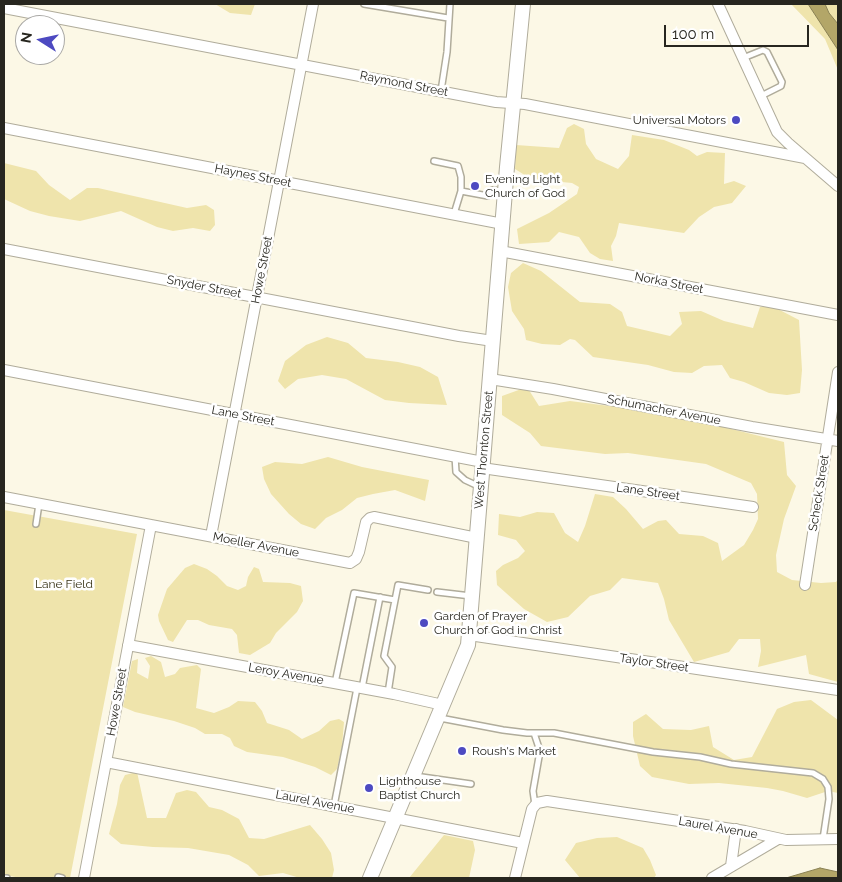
<!DOCTYPE html>
<html>
<head>
<meta charset="utf-8">
<style>
	body { margin:0 }
	#map { position:relative; width:842px; height:882px; overflow:hidden; background:#fcf8e6; font-family:Raleway,sans-serif }
	canvas { display:block }
	.frame { position:absolute; inset:0; border:5px solid #27261f; pointer-events:none }
	.north { position:absolute; left:15px; top:15px; width:50px; height:50px; box-sizing:border-box; background:#fff; border:1px solid #a9a8a5; border-radius:50%; rotate:280deg; font-size:14px; font-weight:700; line-height:20px; text-align:center; color:#27261f }
	.north::after { content:''; display:block; margin:auto; width:18px; height:22px; background:#4d4ac1; clip-path:polygon(50% 0,100% 100%,50% 72%,0 100%) }
	.scale { position:absolute; left:664px; top:25px; width:145px; height:22px; box-sizing:border-box; border:2px solid #27261f; border-top:0; padding-left:6px; font-size:15px; line-height:18px; white-space:nowrap; color:#27261f; -webkit-text-stroke:4px #fff; paint-order:stroke }
</style>
</head>
<body>
<div id="map">
<canvas width="842" height="882"></canvas>
<div class="frame"></div>
<div class="north">N</div>
<div class="scale">100 m</div>
</div>
<script>
const context = document.querySelector('canvas').getContext('2d');
context.lineJoin = 'round';
function fillPath(path, color) {
  context.fillStyle = color;
  context.fill(path, 'evenodd');
}
function poly(rows) {
  const path = new Path2D();
  for (const r of rows) {
    path.moveTo(r[0], r[1]);
    for (let i = 2; i < r.length; i += 2) path.lineTo(r[i], r[i + 1]);
  }
  return path;
}
function stroke(path, color, width, dash) {
  context.strokeStyle = color;
  context.lineWidth = width;
  context.lineCap = dash ? 'butt' : 'round';
  context.setLineDash(dash || []);
  context.stroke(path);
}
function write(font, color, halo, rows, align = 'center') {
  context.font = font + ' Raleway,sans-serif';
  context.lineWidth = 5;
  context.setLineDash([]);
  context.textBaseline = 'middle';
  context.strokeStyle = halo;
  context.fillStyle = color;
  for (const [text, x, y, turn = 0] of rows) {
    context.save();
    context.translate(x, y);
    context.rotate((+turn || 0) * Math.PI / 180);
    context.textAlign = isNaN(turn) ? turn : align;
    if (halo) context.strokeText(text, 0, 0);
    context.fillText(text, 0, 0);
    context.restore();
  }
}
fillPath(poly([
	[215,4,255,4,251,15,230,13],
	[791,4,808,4,838,50,838,70,825,39],
	[825,4,838,4,838,24,829,13],
	[574,124,584,129,586,144,596,159,618,169,629,156,632,135,664,140,689,150,697,156,707,152,725,153,724,184,734,181,746,186,732,203,714,207,699,217,684,233,619,223,616,236,611,246,613,261,600,259,590,253,579,237,559,232,549,242,519,244,517,229,549,213,577,194,579,187,572,183,531,179,515,169,516,145,559,148,567,128],
	[4,163,36,171,49,185,70,200,87,188,98,188,187,208,206,205,214,210,215,225,210,231,193,228,173,231,157,227,121,211,80,221,49,216,30,211,4,199],
	[523,263,541,271,580,302,610,304,622,312,627,326,670,336,682,324,679,312,701,311,724,321,753,328,760,307,774,307,799,320,802,370,800,393,787,395,769,393,744,382,730,378,722,365,704,366,692,373,674,372,648,365,593,357,575,340,570,339,560,345,542,344,526,340,524,329,512,311,508,287,511,273],
	[327,337,348,343,366,358,398,362,420,367,438,377,447,405,409,403,385,400,346,379,322,375,298,379,285,389,278,381,285,361,306,345],
	[527,387,539,406,570,401,641,410,711,424,784,442,787,475,796,486,784,519,776,555,777,572,792,580,821,583,836,582,838,579,838,682,809,674,806,655,758,667,761,651,760,639,739,639,729,652,694,662,669,620,664,599,658,583,622,578,610,590,590,596,568,617,547,622,524,609,497,585,496,571,503,565,518,558,525,551,516,540,498,535,499,514,520,517,537,512,554,513,565,533,578,542,585,526,595,494,613,497,626,509,643,529,658,521,666,520,679,534,703,536,718,543,722,561,744,545,753,530,758,519,757,494,751,483,706,464,628,453,605,454,541,446,530,433,502,415,502,396],
	[328,457,362,467,429,480,425,501,395,490,373,494,357,498,342,510,326,518,315,529,301,524,289,514,271,494,264,479,262,467,275,462,302,464],
	[4,510,137,534,70,878,21,878,4,875],
	[194,564,207,569,217,576,227,586,238,590,246,586,248,577,254,567,259,569,263,582,290,583,301,586,303,601,297,612,276,633,270,643,250,655,239,653,237,635,232,629,209,625,198,620,187,620,173,642,168,640,159,621,158,615,167,589,185,568],
	[151,656,161,662,165,677,175,674,180,668,197,665,201,669,196,708,214,713,229,707,238,701,255,702,262,711,267,723,289,730,302,739,319,731,330,721,339,719,344,722,342,746,337,769,331,775,315,767,283,757,247,752,234,746,230,738,222,734,205,734,195,728,174,721,135,712,123,707,132,661,138,659,137,673,148,679,150,666,145,658],
	[811,700,838,720,838,793,828,791,807,798,783,791,767,788,719,783,689,784,652,777,640,766,633,736,633,722,646,714,663,729,691,730,709,726,713,747,734,760,752,757,777,709,794,702],
	[137,772,147,818,166,818,176,793,187,790,196,792,209,807,222,810,239,819,249,838,264,839,310,825,322,839,331,853,334,870,332,878,300,878,283,873,259,876,248,865,229,855,188,848,153,847,121,844,109,834,117,804,120,785,125,775],
	[444,835,473,841,475,850,469,878,409,878],
	[617,837,643,848,650,860,656,875,654,878,580,878,565,860,576,843,597,838]
]), '#efe4ac');
const water = poly([
	[808,4,825,4,829,13,838,24,838,50,808,4],
	[820,868,838,872,838,878,786,878,820,868]
]);
fillPath(water, '#b3a668');
stroke(water, '#898052', 1);
const lane = poly([
	[364,4,448,18],
	[743,58,763,50,767,52,782,82,781,86,761,96],
	[441,91,447,52,450,4],
	[434,161,458,166,461,177,461,191,488,196,492,190,505,191],
	[454,214,461,191],
	[455,456,456,472,465,480,480,487],
	[36,524,39,504],
	[437,592,471,596],
	[335,683,354,593,395,600],
	[362,688,380,597],
	[388,693,392,667,384,656,398,585,428,590],
	[440,718,503,730,527,733,554,733,653,752,700,757,731,764,813,773,823,779,828,787,829,799,823,839],
	[534,733,540,751,533,791,535,805],
	[415,776,471,784],
	[334,806,357,688],
	[58,877,62,878],
	[4,878,7,878]
]);
const street = poly([
	[718,4,777,132,788,143,838,186],
	[4,8,496,102,525,104,805,158],
	[4,128,503,224],
	[4,249,459,336,493,341],
	[500,251,838,315],
	[4,370,483,462],
	[490,379,553,389,752,427,838,441],
	[482,468,753,507],
	[4,497,350,563,356,559,359,552,366,522,370,518,374,517,477,538],
	[211,536,313,4],
	[805,585,838,372],
	[469,635,838,690],
	[128,645,394,694,443,705],
	[106,762,523,843],
	[731,866,736,829],
	[84,878,151,525],
	[515,878,532,809,537,803,547,801,745,831,786,840,838,839],
	[712,878,778,839]
]);
const secondary = poly([
	[370,878,468,645,507,167,523,4]
]);
stroke(lane, '#b0ac9b', 8);
stroke(street, '#b0ac9b', 12);
stroke(secondary, '#b0ac9b', 16);
stroke(lane, '#fff', 5);
stroke(street, '#fff', 10);
stroke(secondary, '#fff', 14);
for (const [x, y, r, color] of [
	[736,120,5,"#4d4ac1"],
	[475,186,5,"#4d4ac1"],
	[424,623,5,"#4d4ac1"],
	[462,751,5,"#4d4ac1"],
	[369,788,5,"#4d4ac1"]
]) {
  const dot = new Path2D();
  dot.arc(x, y, r, 0, 2 * Math.PI);
  context.fillStyle = color;
  context.fill(dot);
  stroke(dot, '#fff', 2);
}
write('12px', '#27261f', '#fff', [
	["Raymond Street",404,84,11],
	["Haynes Street",253,176,11],
	["Howe Street",262,270,-79],
	["Norka Street",669,283,11],
	["Snyder Street",204,287,11],
	["Schumacher Avenue",664,410,11],
	["Lane Street",243,416,11],
	["West Thornton Street",484,450,-85],
	["Lane Street",648,492,8],
	["Scheck Street",819,493,-81],
	["Moeller Avenue",256,545,11],
	["Taylor Street",654,663,8],
	["Leroy Avenue",286,674,10],
	["Howe Street",117,702,-80],
	["Laurel Avenue",315,802,11],
	["Laurel Avenue",718,828,10]
]);
write('12px', '#27261f', '#fff', [
	["Universal Motors",726,120,"right"],
	["Evening Light",485,179],
	["Church of God",485,193],
	["Garden of Prayer",434,616],
	["Church of God in Christ",434,630],
	["Roush's Market",472,751],
	["Lighthouse",379,781],
	["Baptist Church",379,795]
], 'left');
write('12px', '#363114', '#fff', [
	["Lane Field",64,584]
]);
</script>
</body>
</html>
